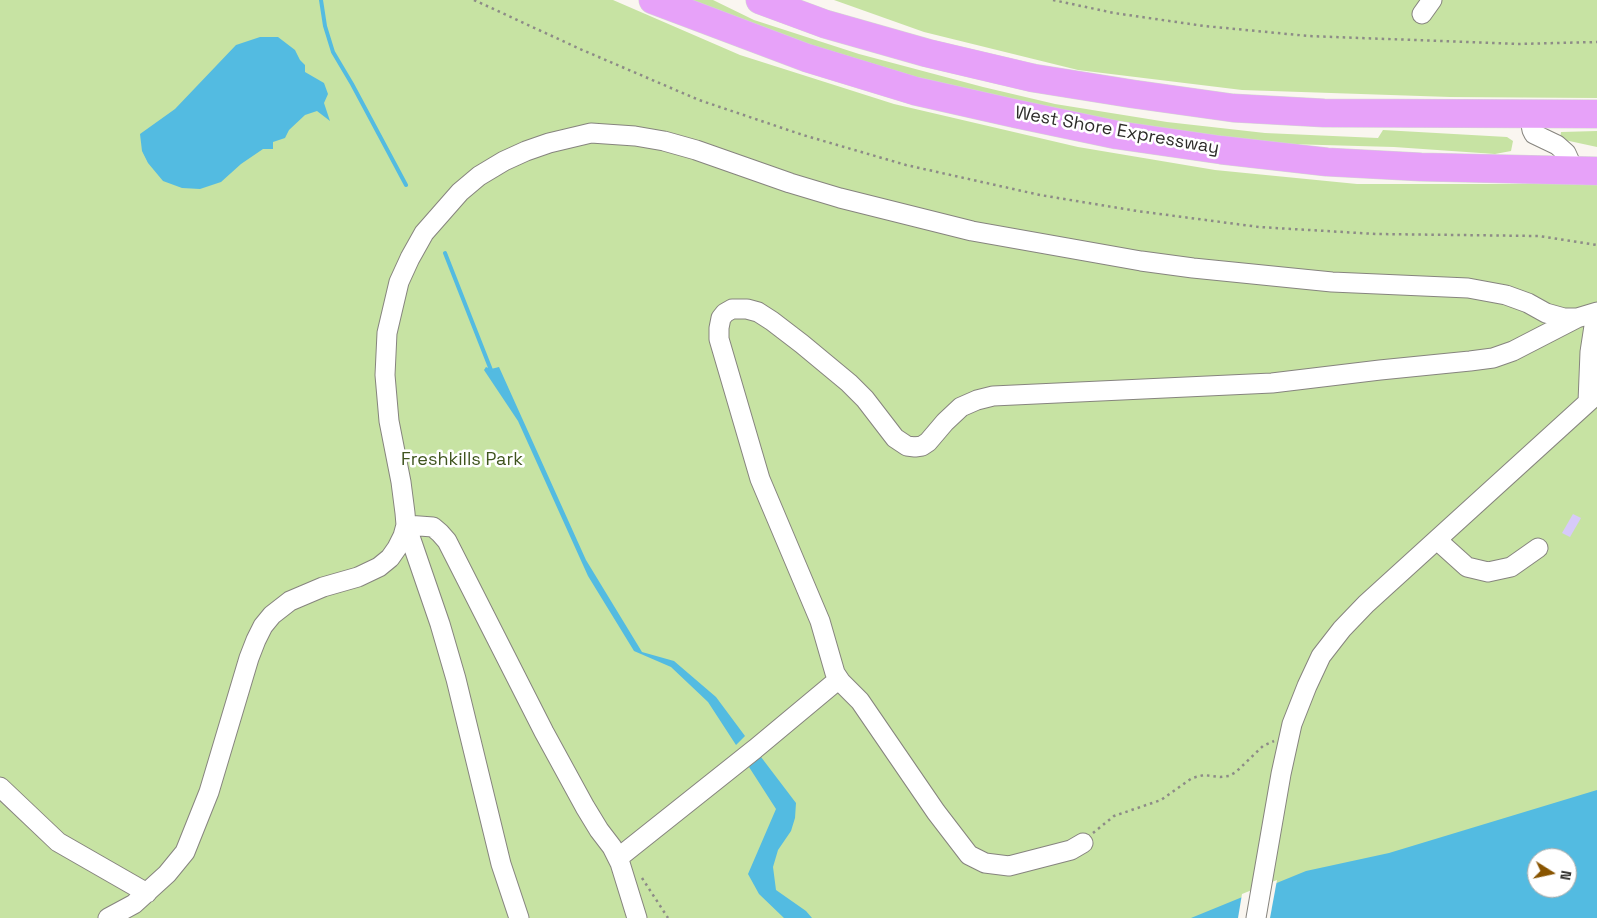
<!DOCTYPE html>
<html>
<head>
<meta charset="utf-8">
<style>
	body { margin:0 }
	#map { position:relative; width:1597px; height:918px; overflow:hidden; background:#faf6f0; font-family:"Space Grotesk",sans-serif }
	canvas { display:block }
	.north { position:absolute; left:1527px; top:848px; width:50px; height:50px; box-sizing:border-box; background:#fff; border:1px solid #ababa9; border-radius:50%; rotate:100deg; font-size:14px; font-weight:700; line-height:20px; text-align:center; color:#2d2c29 }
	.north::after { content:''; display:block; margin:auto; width:18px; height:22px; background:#885400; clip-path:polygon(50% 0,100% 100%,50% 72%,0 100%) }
</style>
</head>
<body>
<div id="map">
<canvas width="1597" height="918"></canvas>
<div class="north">N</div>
</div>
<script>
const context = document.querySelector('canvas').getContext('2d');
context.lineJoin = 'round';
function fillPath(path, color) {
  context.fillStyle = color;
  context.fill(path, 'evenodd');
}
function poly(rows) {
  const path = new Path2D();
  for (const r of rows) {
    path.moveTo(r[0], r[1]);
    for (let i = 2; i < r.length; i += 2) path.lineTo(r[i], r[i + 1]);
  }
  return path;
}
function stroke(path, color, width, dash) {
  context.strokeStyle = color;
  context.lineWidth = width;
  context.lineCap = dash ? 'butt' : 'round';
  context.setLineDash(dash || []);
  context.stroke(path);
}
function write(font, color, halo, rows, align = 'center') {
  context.font = font + ' "Space Grotesk",sans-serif';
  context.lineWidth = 5;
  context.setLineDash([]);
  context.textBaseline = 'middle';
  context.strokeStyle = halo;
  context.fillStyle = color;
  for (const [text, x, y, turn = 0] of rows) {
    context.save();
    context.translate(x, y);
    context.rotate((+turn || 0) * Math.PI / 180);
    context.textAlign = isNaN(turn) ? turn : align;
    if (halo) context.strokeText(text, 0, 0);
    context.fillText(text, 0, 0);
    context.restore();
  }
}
fillPath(poly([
	[0,0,613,0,740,55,894,104,1078,147,1215,170,1357,184,1597,184,1597,918,0,918],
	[1537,858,1567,858,1567,888,1537,888],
	[675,0,713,0,754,20,859,54,983,87,1055,104,1167,122,1265,133,1378,138,1383,130,1507,137,1513,141,1511,151,1495,154,1394,147,1287,144,1160,130,917,81],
	[834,0,1597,0,1597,98,1450,97,1242,90,1078,70,924,32],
	[1597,131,1597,147,1560,139,1561,132]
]), '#c7e3a3');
fillPath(poly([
	[260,37,278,37,295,50,300,60,305,65,305,72,324,83,328,94,324,103,330,121,317,111,305,115,289,130,285,138,273,142,273,149,263,149,241,164,221,182,200,189,182,188,163,181,148,163,142,151,140,134,175,109,236,45],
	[486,367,491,369,499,367,586,560,642,652,674,661,716,697,745,736,736,745,708,702,671,667,634,651,588,576,518,421,484,370],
	[761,757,796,803,795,818,791,831,778,850,773,867,776,890,806,911,812,918,784,918,759,894,748,874,776,809,749,767],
	[1597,790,1597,918,1191,918,1306,871,1389,853],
	[1537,858,1567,858,1567,888,1537,888]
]), '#53bbe1');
fillPath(poly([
	[1277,880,1270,918,1238,918,1242,894]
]), '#faf6f0');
stroke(poly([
	[321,0,325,26,333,52,352,84,406,185],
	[445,253,491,370]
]), '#53bbe1', 4);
fillPath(poly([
	[1573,514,1581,518,1570,537,1562,533]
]), '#d7caf9');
const minor = poly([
	[1422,14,1432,0],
	[1529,114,1532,130,1534,134,1557,145,1566,153,1571,164,1570,170],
	[1588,402,1590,352,1596,313],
	[1437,540,1467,567,1488,572,1511,567,1538,548],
	[0,787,58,842,147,893],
	[1083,843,1071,850,1009,866,985,863,969,855,936,812,860,701,841,682,835,673,820,621,760,479,719,339,719,328,721,318,725,313,732,309,747,309,758,312,772,321,802,344,849,383,865,399,895,438,907,446,915,447,922,446,928,442,945,422,961,407,977,400,993,396,1272,383,1380,370,1470,361,1493,358,1513,351,1577,318],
	[618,858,755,749,839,679],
	[108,918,134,904,167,874,185,852,209,792,249,658,256,640,263,626,272,615,290,601,323,587,358,577,379,567,390,558,397,548,403,536,406,525,405,513,401,482,389,421,385,375,387,333,399,282,410,258,424,233,460,192,479,176,504,161,526,151,549,143,591,133,635,136,664,141,696,150,790,183,840,198,972,231,1141,261,1193,268,1332,282,1468,288,1506,295,1528,303,1546,313,1564,318,1577,318,1597,312],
	[519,918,501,864,456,679,440,624,406,525,433,527,440,533,447,541,544,732,585,807,599,830,612,847,620,863,637,918],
	[1256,918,1281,774,1292,724,1307,686,1321,656,1342,629,1366,604,1597,394]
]);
const highway = poly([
	[653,0,807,58,915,91,1017,114,1117,135,1221,150,1327,162,1421,167,1597,171],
	[760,0,825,24,927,53,1033,78,1133,94,1233,108,1324,113,1597,114]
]);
stroke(minor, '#86847e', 21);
stroke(highway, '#d5d5d4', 29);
stroke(poly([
	[474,0,580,49,699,100,803,135,906,165,1040,195,1137,211,1259,227,1376,234,1539,236,1597,245],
	[1053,0,1114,13,1204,26,1309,36,1518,44,1597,42],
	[1093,833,1114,816,1161,800,1192,778,1204,775,1220,777,1229,776,1236,772,1263,746,1274,741],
	[642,878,668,918]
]), '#8d8b87', 2.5, [2.5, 4]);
stroke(minor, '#fff', 19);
stroke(highway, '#e7a2f9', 28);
write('18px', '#2d2c29', '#fff', [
	["West Shore Expressway",1117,131,10]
]);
write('18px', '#3f541e', '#fff', [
	["Freshkills Park",462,460]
]);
</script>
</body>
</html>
